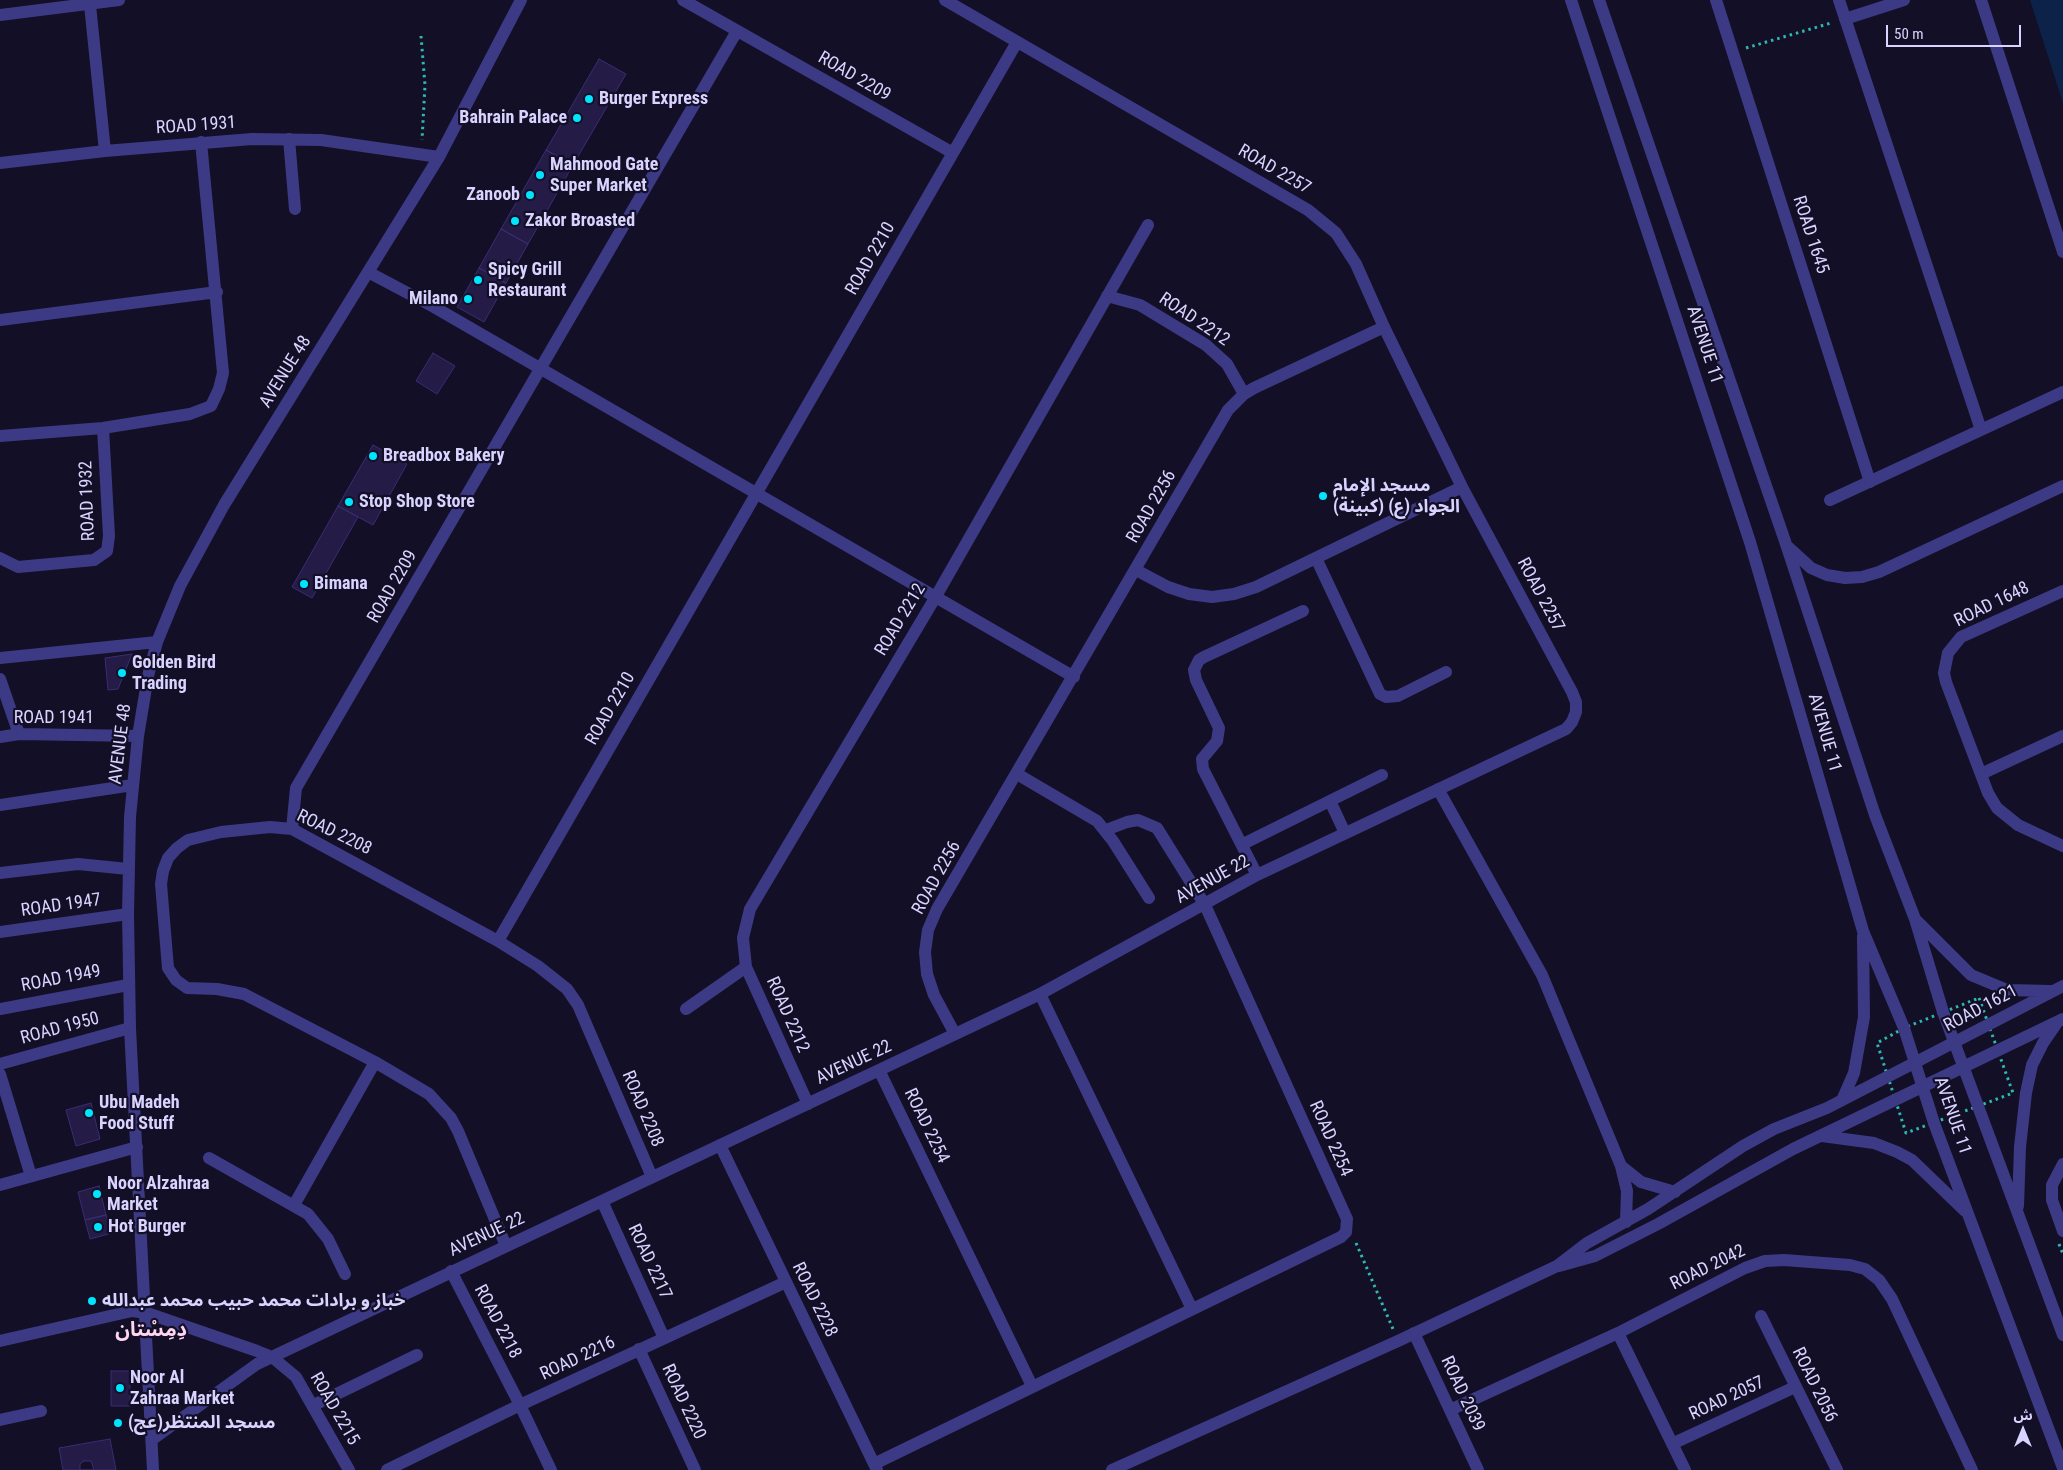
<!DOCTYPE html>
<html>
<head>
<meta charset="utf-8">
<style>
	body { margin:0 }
	#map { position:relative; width:2063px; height:1470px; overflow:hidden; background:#130f26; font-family:"Roboto Condensed","Noto Sans Arabic",sans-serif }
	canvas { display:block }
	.north { position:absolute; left:1998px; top:1405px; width:50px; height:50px; -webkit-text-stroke:4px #130f26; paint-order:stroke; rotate:0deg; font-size:14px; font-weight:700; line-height:20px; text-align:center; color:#d9d4ff }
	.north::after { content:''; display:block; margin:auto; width:18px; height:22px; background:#d9d4ff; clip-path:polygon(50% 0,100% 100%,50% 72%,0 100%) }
	.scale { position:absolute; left:1886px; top:25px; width:135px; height:22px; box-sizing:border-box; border:2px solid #d9d4ff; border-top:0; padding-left:6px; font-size:15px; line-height:18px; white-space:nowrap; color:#d9d4ff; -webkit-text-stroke:4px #130f26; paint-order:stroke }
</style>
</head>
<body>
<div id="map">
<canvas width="2063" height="1470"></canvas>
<div class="north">ش</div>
<div class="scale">50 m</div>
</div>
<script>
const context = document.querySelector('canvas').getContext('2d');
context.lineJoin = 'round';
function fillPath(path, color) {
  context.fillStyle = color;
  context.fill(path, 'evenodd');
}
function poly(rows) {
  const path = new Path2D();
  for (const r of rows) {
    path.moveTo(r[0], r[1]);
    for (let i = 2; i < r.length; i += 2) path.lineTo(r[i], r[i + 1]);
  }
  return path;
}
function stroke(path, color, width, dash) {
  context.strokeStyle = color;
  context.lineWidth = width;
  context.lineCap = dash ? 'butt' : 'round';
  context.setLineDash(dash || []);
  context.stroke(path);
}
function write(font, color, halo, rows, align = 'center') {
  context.font = font + ' "Roboto Condensed","Noto Sans Arabic",sans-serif';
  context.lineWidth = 4.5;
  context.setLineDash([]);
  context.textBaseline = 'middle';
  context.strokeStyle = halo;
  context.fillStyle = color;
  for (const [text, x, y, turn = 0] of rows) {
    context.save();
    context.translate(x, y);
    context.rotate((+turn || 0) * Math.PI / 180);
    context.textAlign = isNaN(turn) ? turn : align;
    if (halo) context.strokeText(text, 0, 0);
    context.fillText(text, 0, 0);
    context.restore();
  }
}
fillPath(poly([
	[2030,0,2063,0,2063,103]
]), '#0c2248');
const building = poly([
	[599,59,626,74,573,165,546,150,599,59],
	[546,150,573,165,528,244,501,229,546,150],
	[501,229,528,244,506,283,479,268,501,229],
	[479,268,506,283,484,322,457,307,479,268],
	[433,353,455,366,437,394,416,381,433,353],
	[373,445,407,464,373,525,338,506,373,445],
	[338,506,358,517,312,598,292,587,338,506],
	[132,654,118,689,108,690,105,658,132,654],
	[91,1103,100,1139,76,1146,66,1110,91,1103],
	[99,1186,106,1215,85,1220,78,1192,99,1186],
	[106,1215,112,1233,90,1239,85,1220,106,1215],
	[111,1371,130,1371,130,1406,111,1406,111,1371],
	[110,1439,116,1470,63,1470,59,1448,110,1439],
	[84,1461,91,1461,94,1470,80,1470,80,1464,84,1461]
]);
fillPath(building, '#241b47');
stroke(building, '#3b2d73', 1);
stroke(poly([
	[421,36,425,85,422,140],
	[1746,48,1831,23],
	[1979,998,2013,1093,1906,1133,1877,1043,1904,1028,1979,998],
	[1356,1243,1393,1329],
	[2059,1244,2063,1254]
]), '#2fb8b0', 3, [2.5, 4]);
stroke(poly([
	[683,0,953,153],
	[1571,0,1750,542,1863,931,1904,1028,1934,1123,2063,1468],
	[1599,0,1786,544,1875,815,1915,919,1943,1012,2063,1335],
	[1716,0,1870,482],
	[1839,0,1981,430],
	[1981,0,2063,252],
	[90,5,105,151],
	[0,15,119,0],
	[1845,19,1904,0],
	[289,139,295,209],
	[0,163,105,151,252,139,321,140,439,157],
	[368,272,434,307,1074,677],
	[1107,296,1140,305,1206,345,1227,364,1244,394],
	[0,320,217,292],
	[0,436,103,428,190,414,211,406,219,389,223,373,201,142],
	[1830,500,2063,392],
	[1788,547,1811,568,1827,575,1845,578,1862,577,1879,572,2063,486],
	[0,558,18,567,94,560,107,551,109,536,103,428],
	[1316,558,1380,694,1386,697,1398,696,1446,672],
	[1136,570,1168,587,1189,594,1212,597,1234,594,1256,587,1462,487],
	[2063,591,1961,637,1948,653,1944,673,1946,682,1988,793,1997,808,2018,825,2063,846],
	[0,658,157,642],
	[0,679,19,734],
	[0,737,19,734,138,736],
	[1017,774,1097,821,1113,841,1149,898],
	[1981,774,2063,736],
	[1438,789,1542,975,1621,1166,1627,1191,1626,1222],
	[1330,801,1345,833],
	[0,805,133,785],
	[292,829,296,788,737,31],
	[1243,844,1382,775],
	[0,873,78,864,128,869],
	[1257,875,1203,769,1202,759,1217,741,1219,728,1196,680,1194,670,1199,660,1204,657,1303,611],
	[1915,919,1971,975,2007,990,2051,991],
	[0,932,128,914],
	[498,941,1017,42],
	[1040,994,1192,1309],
	[0,1009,128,985],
	[686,1009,746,967],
	[955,1034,934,995,927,974,925,952,928,930,937,909,1228,410,1244,394,1254,388,1384,327],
	[0,1064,130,1028],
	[879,1070,1032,1386],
	[0,1074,31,1176],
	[1843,1098,1854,1073,1864,1017,1863,936],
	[808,1104,746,967,743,938,750,909,935,598,1148,225],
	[1822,1136,1874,1143,1897,1152,1912,1160,1965,1211],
	[720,1145,877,1470],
	[209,1158,308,1214,328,1239,345,1274],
	[2063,1164,2052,1185,2052,1200,2063,1231],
	[1621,1166,1641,1182,1675,1192],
	[0,1185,137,1147],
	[602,1201,664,1338],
	[294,1205,375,1062],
	[2018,1206,2020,1147,2026,1093,2032,1065,2043,1043,2056,1024],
	[506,1246,458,1131,451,1118,429,1094,375,1062,244,994,217,989,187,988,176,980,168,968,161,884,163,871,168,858,177,848,188,840,221,832,270,827,292,829,498,941,538,966,567,989,578,1005,652,1177],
	[1559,1266,1595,1256,1658,1224,1793,1149,2063,1019],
	[451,1271,520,1405,551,1470],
	[1761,1316,1837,1470],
	[1414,1333,1478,1470],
	[1618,1333,1685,1470],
	[0,1341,132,1311,147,1313,257,1351,272,1357,296,1377,349,1470],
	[639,1349,695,1470],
	[314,1405,417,1355],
	[1450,1410,1618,1333,1745,1268,1765,1261,1784,1260,1850,1265,1865,1269,1879,1280,1892,1299,1972,1470],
	[0,1420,41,1411],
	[153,1439,257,1364,1040,994,1257,875,1566,729,1572,722,1576,712,1576,702,1572,692,1462,487,1384,327,1356,264,1336,233,1308,210,945,0],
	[1674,1443,1795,1387],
	[874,1464,1341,1237,1346,1232,1347,1219,1205,905,1157,828,1138,820,1127,822,1106,830],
	[153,1470,130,1028,128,914,130,817,138,736,148,676,157,642,180,586,224,505,439,157,521,0],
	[387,1470,520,1405,786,1282],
	[1112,1470,1398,1341,1557,1266,1587,1243,1648,1209,1743,1146,1774,1129,1827,1108,2063,986]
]), '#3d3a85', 12);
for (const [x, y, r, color] of [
	[589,99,5,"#00e5ff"],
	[577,118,5,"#00e5ff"],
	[540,175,5,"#00e5ff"],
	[530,195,5,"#00e5ff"],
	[515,221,5,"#00e5ff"],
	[478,280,5,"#00e5ff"],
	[468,299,5,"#00e5ff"],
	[373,456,5,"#00e5ff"],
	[1323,496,5,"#00e5ff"],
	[349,502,5,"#00e5ff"],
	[304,584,5,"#00e5ff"],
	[122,673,5,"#00e5ff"],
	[89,1113,5,"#00e5ff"],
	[97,1194,5,"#00e5ff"],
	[98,1227,5,"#00e5ff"],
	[92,1301,5,"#00e5ff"],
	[120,1388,5,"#00e5ff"],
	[118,1423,5,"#00e5ff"]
]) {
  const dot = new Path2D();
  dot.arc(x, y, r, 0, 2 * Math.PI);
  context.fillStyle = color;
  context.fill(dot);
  stroke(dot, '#130f26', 2);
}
write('18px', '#d9d4ff', '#130f26', [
	["ROAD 2209",854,77,30],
	["ROAD 1931",196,126,-4],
	["ROAD 2257",1274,170,30],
	["ROAD 1645",1810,235,72],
	["ROAD 2210",871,259,-60],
	["ROAD 2212",1194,320,34],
	["AVENUE 11",1704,345,72],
	["AVENUE 48",286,372,-58],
	["ROAD 1932",88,501,-92],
	["ROAD 2256",1152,507,-60],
	["ROAD 2209",393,587,-60],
	["ROAD 2257",1540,595,62],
	["ROAD 1648",1992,605,-26],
	["ROAD 2212",901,620,-59],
	["ROAD 2210",611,709,-60],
	["ROAD 1941",54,718],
	["AVENUE 11",1824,733,74],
	["AVENUE 48",121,744,-83],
	["ROAD 2208",334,833,26],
	["ROAD 2256",937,878,-61],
	["AVENUE 22",1213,880,-29],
	["ROAD 1947",61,906,-8],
	["ROAD 1949",61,979,-11],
	["ROAD 1621",1981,1009,-28],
	["ROAD 2212",787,1015,66],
	["ROAD 1950",60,1029,-15],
	["AVENUE 22",854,1063,-25],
	["ROAD 2208",642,1109,67],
	["AVENUE 11",1952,1116,71],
	["ROAD 2254",926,1126,64],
	["ROAD 2254",1330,1139,66],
	["AVENUE 22",487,1235,-25],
	["ROAD 2217",649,1262,65],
	["ROAD 2042",1708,1268,-26],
	["ROAD 2228",814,1300,64],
	["ROAD 2218",497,1322,62],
	["ROAD 2216",578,1359,-25],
	["ROAD 2056",1814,1385,64],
	["ROAD 2039",1462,1394,65],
	["ROAD 2057",1727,1399,-25],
	["ROAD 2220",683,1402,65],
	["ROAD 2215",334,1409,60]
]);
write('bold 18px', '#d9d4ff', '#130f26', [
	["Burger Express",599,99],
	["Bahrain Palace",567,118,"right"],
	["Mahmood Gate",550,165],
	["Super Market",550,186],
	["Zanoob",520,195,"right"],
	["Zakor Broasted",525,221],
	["Spicy Grill",488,270],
	["Restaurant",488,291],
	["Milano",458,299,"right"],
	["Breadbox Bakery",383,456],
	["مسجد الإمام",1333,486],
	["الجواد (ع) (كبينة)",1333,507],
	["Stop Shop Store",359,502],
	["Bimana",314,584],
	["Golden Bird",132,663],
	["Trading",132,684],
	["Ubu Madeh",99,1103],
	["Food Stuff",99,1124],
	["Noor Alzahraa",107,1184],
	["Market",107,1205],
	["Hot Burger",108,1227],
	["خباز و برادات محمد حبيب محمد عبدالله",102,1301],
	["Noor Al",130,1378],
	["Zahraa Market",130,1399],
	["مسجد المنتظر(عج)",128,1423]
], 'left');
write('bold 20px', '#ffd6f0', '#130f26', [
	["دِمِسْتان",151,1331]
]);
</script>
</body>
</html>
